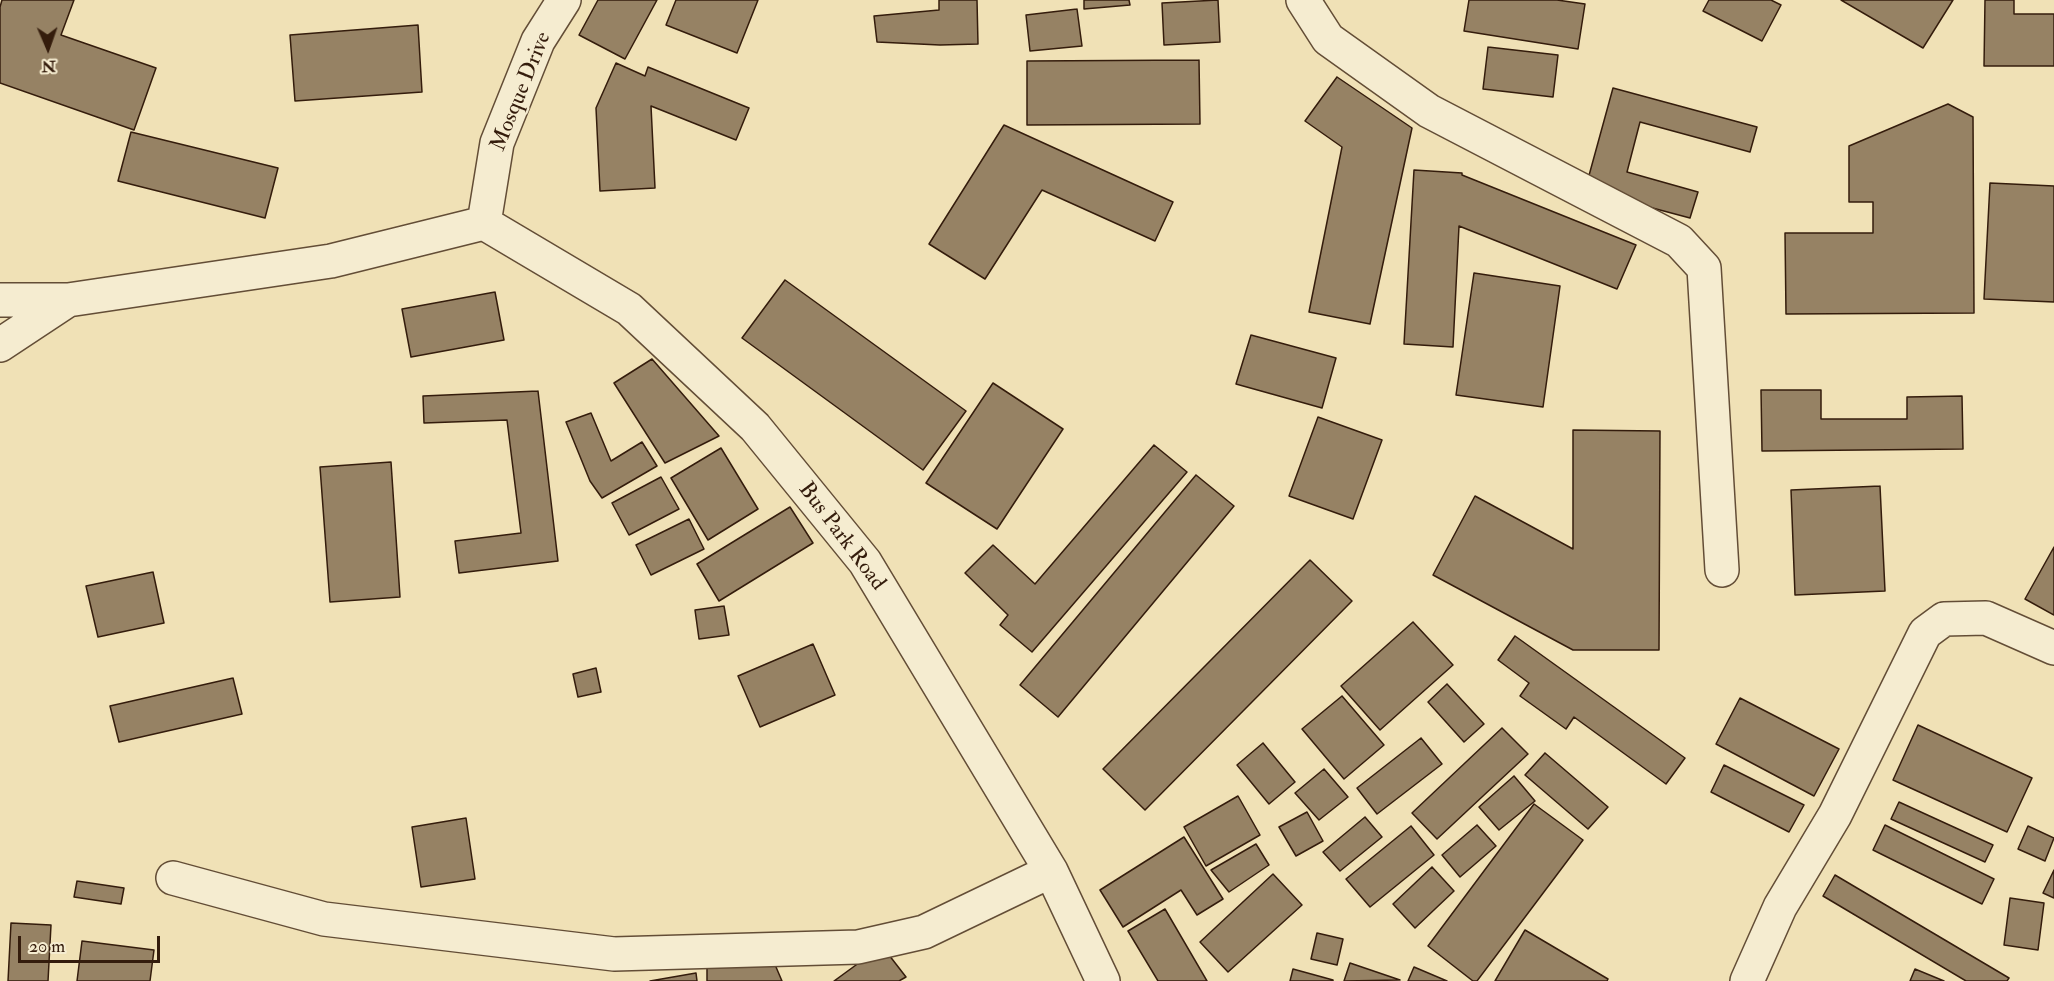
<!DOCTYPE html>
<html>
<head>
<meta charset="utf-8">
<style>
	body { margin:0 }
	#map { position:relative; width:2054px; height:981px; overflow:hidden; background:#f0e1b6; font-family:"IM FELL Double Pica",serif }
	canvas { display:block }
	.north { position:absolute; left:18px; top:18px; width:60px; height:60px; -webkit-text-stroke:4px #f5ecd0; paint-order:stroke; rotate:178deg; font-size:16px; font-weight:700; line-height:24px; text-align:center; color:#341c0c }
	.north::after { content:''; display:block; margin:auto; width:21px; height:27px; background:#341c0c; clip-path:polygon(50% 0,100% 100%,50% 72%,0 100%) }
	.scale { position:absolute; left:18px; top:936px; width:142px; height:27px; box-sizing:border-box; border:3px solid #341c0c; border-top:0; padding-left:8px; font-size:18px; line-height:21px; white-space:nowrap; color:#341c0c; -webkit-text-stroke:4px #f5ecd0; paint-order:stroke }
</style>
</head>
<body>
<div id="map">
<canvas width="2054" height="981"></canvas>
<div class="north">N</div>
<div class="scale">20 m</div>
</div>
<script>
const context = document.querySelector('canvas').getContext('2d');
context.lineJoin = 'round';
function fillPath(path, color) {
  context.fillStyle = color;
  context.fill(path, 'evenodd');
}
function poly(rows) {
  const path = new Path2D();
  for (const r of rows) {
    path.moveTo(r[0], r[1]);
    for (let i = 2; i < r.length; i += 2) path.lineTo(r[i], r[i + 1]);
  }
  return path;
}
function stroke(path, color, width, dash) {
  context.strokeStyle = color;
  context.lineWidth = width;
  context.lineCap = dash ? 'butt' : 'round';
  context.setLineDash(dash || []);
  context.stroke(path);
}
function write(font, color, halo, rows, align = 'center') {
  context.font = font + ' "IM FELL Double Pica",serif';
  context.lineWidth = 4.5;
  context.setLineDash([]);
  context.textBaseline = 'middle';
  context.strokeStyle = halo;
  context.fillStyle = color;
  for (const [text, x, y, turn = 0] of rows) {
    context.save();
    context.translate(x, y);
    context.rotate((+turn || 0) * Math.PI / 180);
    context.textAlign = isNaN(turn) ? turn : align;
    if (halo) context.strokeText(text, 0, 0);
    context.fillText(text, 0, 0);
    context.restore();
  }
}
const building = poly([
	[2,0,74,0,61,35,156,68,134,130,0,83,0,7,2,0],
	[598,0,657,0,625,59,579,35,598,0],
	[676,0,758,0,737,53,666,25,676,0],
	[939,0,977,0,978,44,940,45,877,42,874,16,939,10,939,0],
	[1084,0,1129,0,1130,5,1084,9,1084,0],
	[1218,0,1220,42,1164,45,1162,3,1218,0],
	[1469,0,1557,0,1585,4,1578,49,1464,31,1469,0],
	[1709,0,1771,0,1781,5,1762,41,1703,11,1709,0],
	[1841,0,1953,0,1923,48,1841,0],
	[1985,0,2014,0,2014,14,2054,14,2054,66,1984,66,1985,0],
	[1077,9,1082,46,1030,51,1026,15,1077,9],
	[418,25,422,92,295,101,290,35,418,25],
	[1488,47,1558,55,1553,97,1483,89,1488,47],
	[1199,60,1200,124,1027,125,1027,61,1199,60],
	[616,63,645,76,648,67,749,108,736,140,651,106,655,188,600,191,596,108,616,63],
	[1337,77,1412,128,1370,324,1309,312,1342,147,1305,121,1337,77],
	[1613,88,1757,127,1750,152,1640,122,1627,172,1698,192,1690,218,1585,190,1613,88],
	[1948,104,1973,117,1974,313,1786,314,1785,233,1873,233,1873,202,1849,202,1849,146,1948,104],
	[1004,125,1173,202,1155,241,1042,190,985,279,929,244,1004,125],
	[131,132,278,168,265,218,118,181,131,132],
	[1414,170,1462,173,1462,175,1636,245,1617,289,1459,226,1453,347,1404,344,1414,170],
	[1990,183,2054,186,2054,302,1984,299,1990,183],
	[1474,273,1560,286,1543,407,1456,395,1474,273],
	[785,280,966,411,923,470,742,338,785,280],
	[495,292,504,340,411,357,402,309,495,292],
	[1251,335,1336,358,1322,408,1236,384,1251,335],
	[652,359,719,436,665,463,614,383,652,359],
	[993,383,1063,429,997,529,926,483,993,383],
	[1761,390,1821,390,1821,419,1907,419,1907,397,1962,396,1963,449,1762,451,1761,390],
	[538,391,558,561,459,573,455,541,521,533,507,420,424,423,423,396,538,391],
	[591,413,611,461,642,442,657,466,602,498,590,481,566,422,591,413],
	[1318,417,1382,440,1353,519,1289,496,1318,417],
	[1573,430,1660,431,1659,650,1573,650,1433,575,1475,496,1573,549,1573,430],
	[1154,445,1187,472,1032,652,1000,625,1008,615,965,573,993,545,1035,584,1154,445],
	[721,448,758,509,708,540,671,478,721,448],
	[391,462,400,597,330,602,320,467,391,462],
	[1196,475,1234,506,1058,717,1020,685,1196,475],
	[661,477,679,509,629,535,612,503,661,477],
	[1880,486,1885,591,1795,595,1791,490,1880,486],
	[790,507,813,543,719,601,697,564,790,507],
	[689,519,704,549,651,575,636,545,689,519],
	[2054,547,2054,615,2025,599,2054,547],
	[1310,560,1352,601,1145,810,1103,769,1310,560],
	[153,572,164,623,98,637,86,586,153,572],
	[724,606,729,635,699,639,695,610,724,606],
	[1413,622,1453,665,1380,730,1341,686,1413,622],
	[1515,636,1685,758,1666,784,1574,717,1566,729,1520,696,1529,683,1498,660,1515,636],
	[813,644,835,695,760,727,738,676,813,644],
	[596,668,601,692,578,697,573,674,596,668],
	[233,678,242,714,119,742,110,706,233,678],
	[1447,684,1484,724,1464,742,1428,702,1447,684],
	[1342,696,1384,745,1344,779,1302,729,1342,696],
	[1740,698,1839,749,1814,796,1716,744,1740,698],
	[1918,725,2032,778,2007,832,1893,780,1918,725],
	[1502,728,1528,754,1437,839,1412,813,1502,728],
	[1421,738,1442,764,1377,814,1357,788,1421,738],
	[1263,743,1295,782,1269,804,1237,765,1263,743],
	[1545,753,1608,807,1588,829,1525,775,1545,753],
	[1724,765,1804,805,1789,832,1711,792,1724,765],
	[1324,769,1348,797,1319,820,1295,793,1324,769],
	[1514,776,1535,801,1499,830,1479,807,1514,776],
	[1238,796,1260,835,1206,866,1184,827,1238,796],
	[1899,802,1993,845,1985,862,1891,819,1899,802],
	[1534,804,1583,840,1477,981,1473,981,1428,946,1534,804],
	[1307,812,1323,841,1296,856,1279,827,1307,812],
	[1365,817,1382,837,1340,871,1323,852,1365,817],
	[466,818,475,879,421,887,412,827,466,818],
	[1477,825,1496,846,1460,877,1442,855,1477,825],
	[1885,825,1994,879,1982,904,1873,850,1885,825],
	[1411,826,1434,855,1370,907,1346,879,1411,826],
	[2028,826,2054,838,2045,861,2018,849,2028,826],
	[1184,837,1223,899,1197,915,1181,890,1123,927,1100,890,1184,837],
	[1256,844,1269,865,1229,892,1211,870,1256,844],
	[1432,867,1454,891,1415,928,1393,904,1432,867],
	[2054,870,2054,898,2043,893,2054,870],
	[1273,874,1302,905,1228,972,1200,942,1273,874],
	[1835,875,2009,978,2007,981,1966,981,1823,896,1835,875],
	[77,881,124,888,121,904,74,897,77,881],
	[2010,898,2044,903,2038,950,2004,945,2010,898],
	[1165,909,1207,981,1158,981,1128,931,1165,909],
	[11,923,51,925,48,981,8,981,11,923],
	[1525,930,1608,979,1607,981,1495,981,1525,930],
	[1317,933,1343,939,1337,965,1311,959,1317,933],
	[82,941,154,950,150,981,77,981,82,941],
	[882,946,906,977,899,981,834,981,882,946],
	[773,960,782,981,707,981,707,963,773,960],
	[1350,963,1400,980,1344,981,1350,963],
	[1414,967,1447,981,1408,981,1414,967],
	[1293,969,1333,980,1333,981,1290,981,1293,969],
	[1915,969,1944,981,1910,981,1915,969],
	[696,973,697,981,650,981,696,973]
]);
fillPath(building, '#968264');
stroke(building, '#341c0c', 1.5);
const minor = poly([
	[1303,0,1328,39,1429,111,1679,241,1704,268,1722,570],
	[484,223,629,309,755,427,865,562,1051,871,1103,981],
	[484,223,497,143,538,41,564,0],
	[0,300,68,300,331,261,484,223],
	[0,345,68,300],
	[173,878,324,919,614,954,858,947,924,932,1051,871],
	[1747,981,1780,907,1835,815,1925,633,1944,619,1986,618,2054,648]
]);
stroke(minor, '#634d36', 36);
stroke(minor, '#f5ecd0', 33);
write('22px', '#341c0c', '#f5ecd0', [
	["Mosque Drive",522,92,-68],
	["Bus Park Road",841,537,53]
]);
</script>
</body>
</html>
